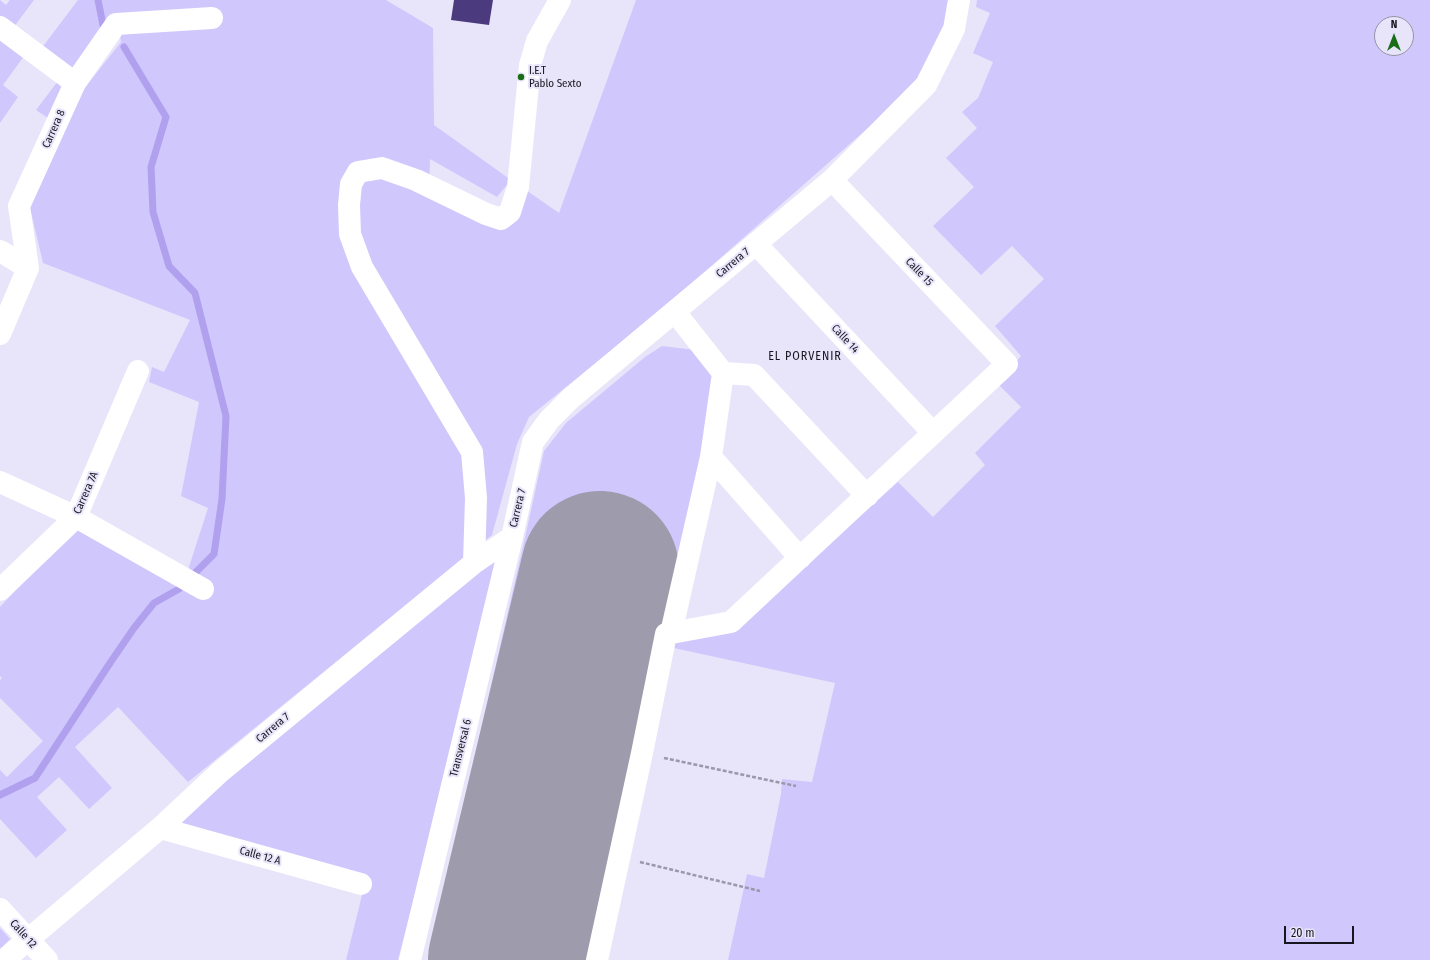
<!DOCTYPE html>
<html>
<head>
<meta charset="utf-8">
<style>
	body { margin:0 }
	#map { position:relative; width:1430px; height:960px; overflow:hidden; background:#e8e5fb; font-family:"Fira Sans Condensed",sans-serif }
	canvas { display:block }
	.north { position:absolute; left:1374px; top:16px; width:40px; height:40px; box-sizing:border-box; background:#e8e5fb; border:1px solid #9593a3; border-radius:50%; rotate:0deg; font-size:11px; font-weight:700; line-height:16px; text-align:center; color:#18171f }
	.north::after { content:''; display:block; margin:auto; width:14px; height:18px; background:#1a6e17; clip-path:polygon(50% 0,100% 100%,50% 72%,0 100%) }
	.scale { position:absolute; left:1284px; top:926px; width:70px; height:18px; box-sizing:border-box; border:2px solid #18171f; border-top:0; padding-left:5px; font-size:12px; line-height:14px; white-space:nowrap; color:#18171f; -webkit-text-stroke:3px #e8e5fb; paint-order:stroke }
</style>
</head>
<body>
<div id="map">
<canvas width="1430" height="960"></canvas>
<div class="north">N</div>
<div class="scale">20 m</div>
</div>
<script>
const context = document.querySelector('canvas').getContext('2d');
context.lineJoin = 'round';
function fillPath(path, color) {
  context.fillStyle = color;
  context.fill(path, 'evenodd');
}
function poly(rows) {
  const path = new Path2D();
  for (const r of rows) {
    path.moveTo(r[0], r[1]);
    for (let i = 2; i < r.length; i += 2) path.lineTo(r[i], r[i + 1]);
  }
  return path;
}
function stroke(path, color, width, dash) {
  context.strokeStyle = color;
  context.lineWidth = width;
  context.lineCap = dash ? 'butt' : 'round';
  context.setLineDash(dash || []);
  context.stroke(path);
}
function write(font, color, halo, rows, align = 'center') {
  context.font = font + ' "Fira Sans Condensed",sans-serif';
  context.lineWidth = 4;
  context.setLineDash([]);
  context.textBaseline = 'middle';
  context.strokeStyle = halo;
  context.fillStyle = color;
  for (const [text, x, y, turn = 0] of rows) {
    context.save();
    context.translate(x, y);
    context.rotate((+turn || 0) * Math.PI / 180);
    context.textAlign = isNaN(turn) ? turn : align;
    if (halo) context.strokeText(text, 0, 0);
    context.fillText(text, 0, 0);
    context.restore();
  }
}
fillPath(poly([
	[0,0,6,5,10,0,34,0,13,28,41,49,78,0,386,0,433,28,434,125,511,180,497,197,430,159,429,193,503,226,526,190,559,213,636,0,951,0,948,21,919,83,667,305,529,417,517,444,492,535,188,782,118,707,75,747,112,788,89,809,59,777,37,797,67,830,36,858,0,819,0,770,7,777,43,741,0,698,0,680,2,678,0,676,0,607,77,523,188,570,208,508,181,496,199,402,149,382,152,367,164,372,190,320,43,263,30,208,83,90,121,42,119,29,112,18,51,120,36,110,61,77,27,52,3,85,18,97,0,123],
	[977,0,1430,0,1430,960,728,960,747,874,764,878,781,794,782,779,812,782,835,683,674,648,676,638,735,629,898,482,933,517,985,465,975,453,1021,407,997,383,1021,356,995,326,1044,279,1012,246,981,275,933,226,974,187,946,158,977,128,962,112,978,98,993,62,973,53,990,13,976,7],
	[1382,24,1406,24,1406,48,1382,48],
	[662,346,696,350,717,375,696,486,660,623,580,960,428,960,524,542,544,451,566,423,645,357],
	[503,552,398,960,346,960,363,891,162,835,223,777],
	[0,928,10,939,0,949]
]), '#d0c7fd');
stroke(poly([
	[98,0,103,25],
	[124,47,166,117,151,167,153,212,169,266,195,293,226,416,222,499,214,554,192,576],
	[0,795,35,778,110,663,134,628,154,603,179,589]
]), '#b0a0ee', 7);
stroke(poly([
	[507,960,600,570]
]), '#9e9bac', 158);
fillPath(poly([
	[454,0,493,0,489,25,451,20]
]), '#4c3a7e');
stroke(poly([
	[664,758,796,786],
	[640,862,760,891]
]), '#9a98a9', 2.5, [4, 2]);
stroke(poly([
	[0,27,75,83],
	[756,244,933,433],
	[0,251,28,268],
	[675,312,723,373,754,375,867,496],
	[0,334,28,268,19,206,75,83,116,24,212,18],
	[711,457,800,558],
	[0,482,76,517,203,589],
	[474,563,476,498,472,452,362,267,350,234,349,205,351,184,358,172,382,168,416,180,486,214,501,219,510,212,518,187,530,65,537,41,560,0],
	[0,590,76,517,138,371],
	[671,633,711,457,723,373],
	[160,828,361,884],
	[0,909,47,960],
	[4,960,160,828,220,772,474,563,512,537,533,442,549,420,571,398,832,180,926,85,954,29,959,0],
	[410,960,512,537],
	[597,960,642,753,666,634,731,622,1007,364,832,180]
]), '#fff', 22);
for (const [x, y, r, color] of [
	[521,77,4,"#1a6e17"]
]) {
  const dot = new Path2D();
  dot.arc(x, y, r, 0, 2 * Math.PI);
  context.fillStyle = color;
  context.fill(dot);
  stroke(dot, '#e8e5fb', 1.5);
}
write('11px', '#18171f', '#e8e5fb', [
	["I.E.T",529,71],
	["Pablo Sexto",529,84]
], 'left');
write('11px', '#18171f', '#e8e5fb', [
	["Carrera 8",54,129,-66],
	["Carrera 7",733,263,-40],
	["Calle 15",919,272,46],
	["Calle 14",845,339,47],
	["Carrera 7A",86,493,-66],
	["Carrera 7",518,508,-77],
	["Carrera 7",273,728,-40],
	["Transversal 6",461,748,-76],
	["Calle 12 A",260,856,15],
	["Calle 12",23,934,48]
]);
context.letterSpacing = '1px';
write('12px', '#18171f', '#e8e5fb', [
	["EL PORVENIR",805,357]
]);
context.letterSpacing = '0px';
</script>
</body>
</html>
